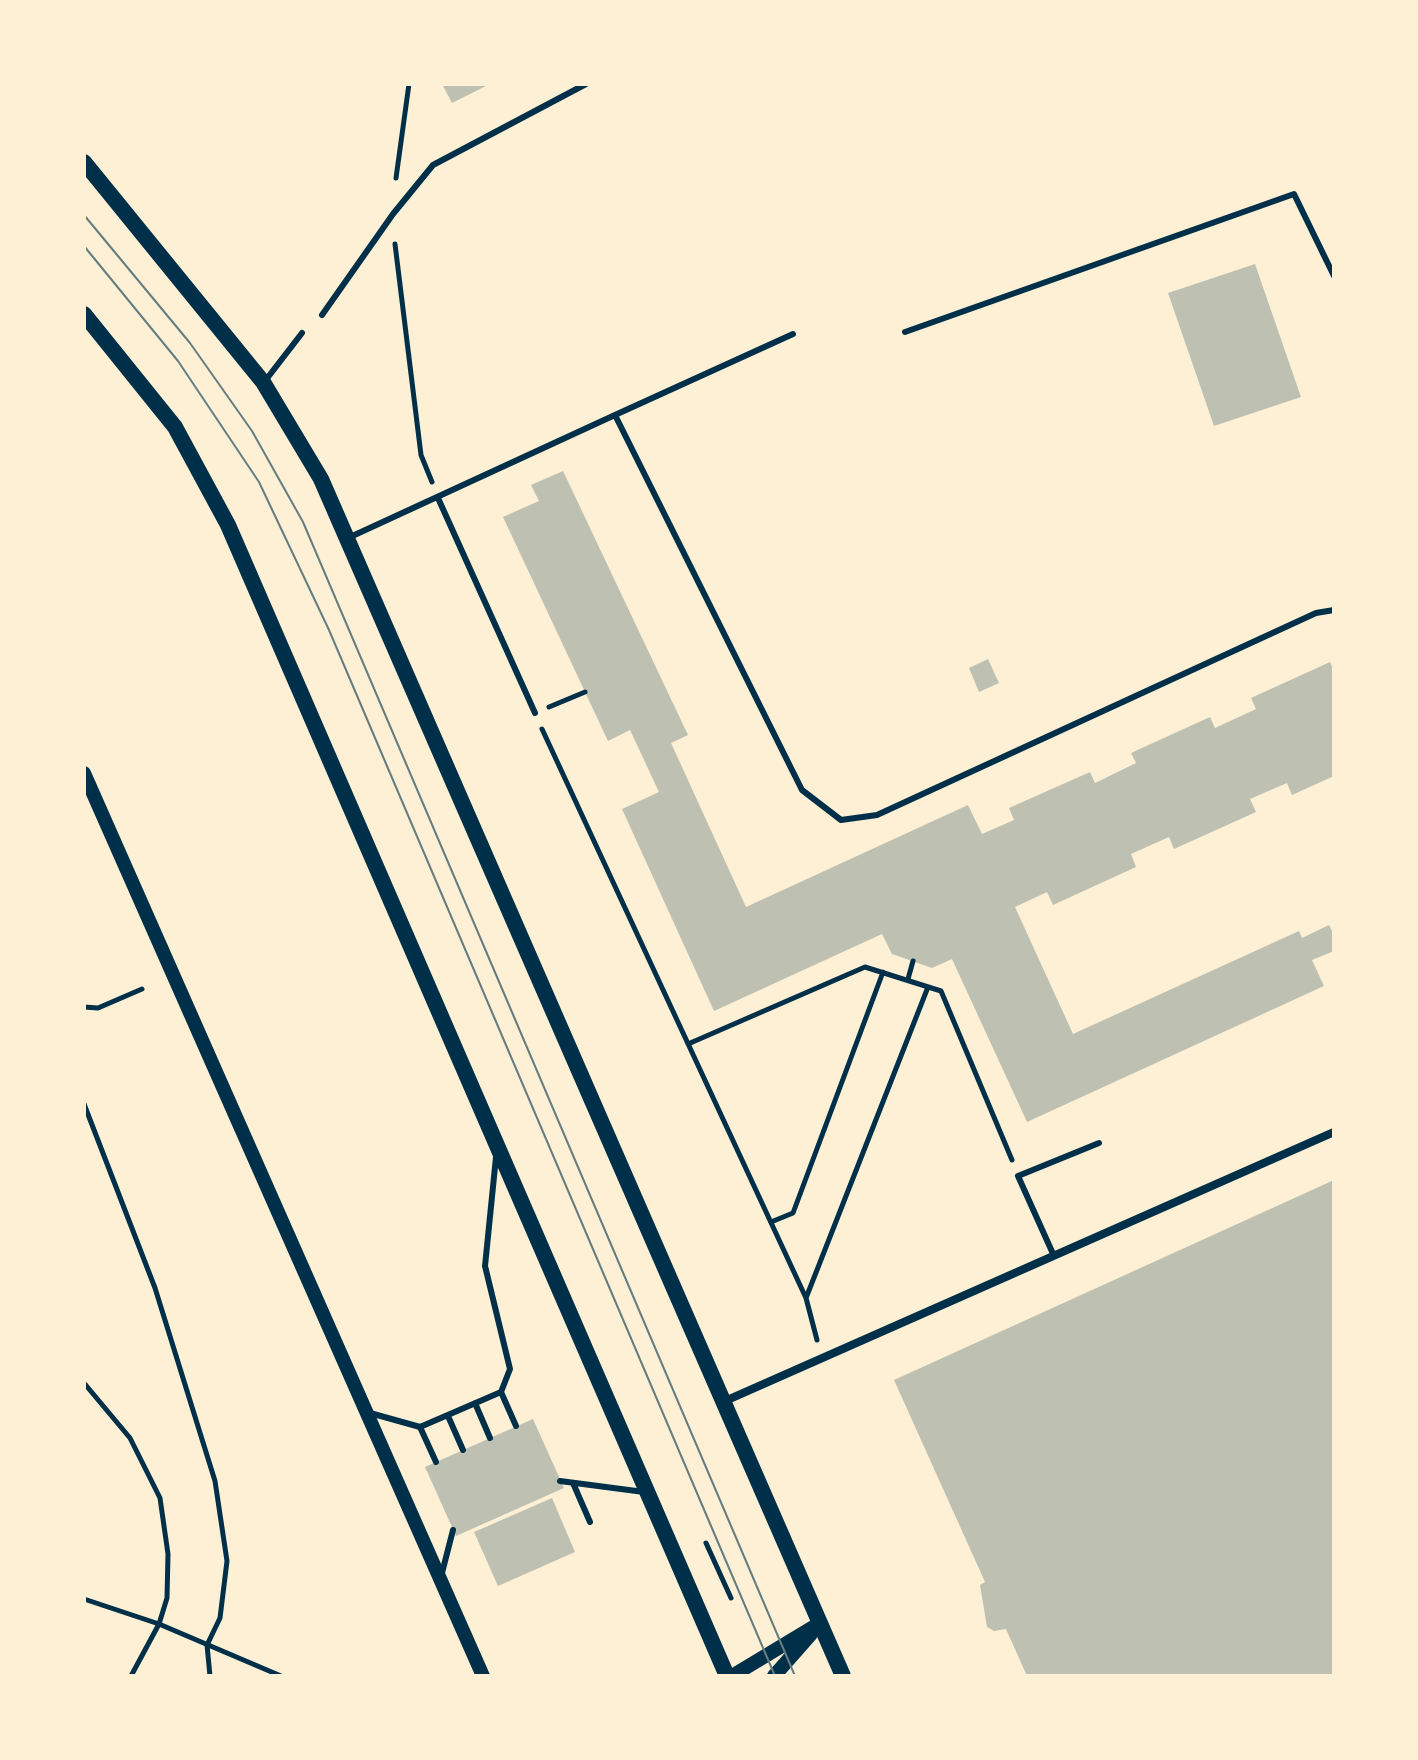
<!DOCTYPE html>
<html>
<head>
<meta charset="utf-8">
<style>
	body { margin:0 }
	#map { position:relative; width:1418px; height:1760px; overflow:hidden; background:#fdf0d5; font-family:"Nunito Sans",sans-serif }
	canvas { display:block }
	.frame { position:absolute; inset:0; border:86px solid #fdf0d5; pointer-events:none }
</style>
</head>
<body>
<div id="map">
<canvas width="1418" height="1760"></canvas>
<div class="frame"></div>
</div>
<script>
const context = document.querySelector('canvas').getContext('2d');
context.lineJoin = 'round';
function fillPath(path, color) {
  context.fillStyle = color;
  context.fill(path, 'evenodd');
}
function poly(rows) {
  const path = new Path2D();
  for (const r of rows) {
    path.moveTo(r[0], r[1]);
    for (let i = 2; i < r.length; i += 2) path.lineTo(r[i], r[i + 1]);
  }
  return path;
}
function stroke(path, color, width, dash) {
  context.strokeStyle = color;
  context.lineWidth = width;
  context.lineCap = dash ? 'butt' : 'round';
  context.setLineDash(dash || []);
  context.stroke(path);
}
fillPath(poly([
	[442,84,490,84,452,103],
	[1255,264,1301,397,1214,426,1168,293],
	[563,471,688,735,671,743,746,907,968,805,982,834,1014,820,1009,808,1090,772,1095,783,1136,763,1131,753,1210,717,1215,728,1256,709,1251,698,1330,662,1334,671,1334,776,1292,795,1287,783,1250,799,1256,812,1174,849,1169,837,1131,854,1136,867,1053,905,1047,892,1015,907,1073,1034,1299,931,1302,938,1329,925,1334,935,1334,951,1312,960,1324,986,1027,1122,952,959,932,968,892,954,882,934,714,1011,622,809,659,792,630,730,608,741,503,517,539,501,531,485],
	[988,659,999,683,979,692,969,668],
	[1334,1180,1334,1676,1027,1676,1006,1629,994,1631,987,1627,980,1585,985,1582,894,1380],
	[533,1419,564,1488,456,1536,425,1467],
	[552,1498,575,1552,498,1586,474,1532]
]), '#bec0b2');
stroke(poly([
	[396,178,409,84],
	[395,244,421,455,432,482],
	[549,707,585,692],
	[542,729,806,1298],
	[908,979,913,961],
	[84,1007,98,1008,142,989],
	[688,1044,865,967,941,991,1012,1160],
	[84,1104,155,1288,215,1481,227,1561,220,1618,207,1645,210,1676],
	[771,1222,793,1213,883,972],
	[817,1340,806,1298,928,987],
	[84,1383,130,1438,160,1498,168,1554,167,1598,159,1624,131,1676],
	[706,1543,731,1598],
	[84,1599,159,1624,281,1676]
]), '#003049', 5);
stroke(poly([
	[322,315,393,214,433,165,586,84],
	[905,332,1294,194,1334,276],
	[265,381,302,333],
	[615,415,793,334],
	[438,498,535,713],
	[348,538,615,415,802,790,841,820,877,815,1316,613,1334,610],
	[496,1157,485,1266,510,1369,501,1392,516,1426],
	[1054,1256,1018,1176,1099,1143],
	[475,1403,490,1438],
	[370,1413,420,1427,436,1462],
	[448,1416,463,1450],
	[420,1427,501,1392],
	[560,1481,644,1492],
	[573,1483,590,1522],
	[442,1573,453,1530]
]), '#003049', 6);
stroke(poly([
	[725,1401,1334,1132]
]), '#003049', 8);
stroke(poly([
	[84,773,483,1676],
	[732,1676,820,1623],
	[774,1676,811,1634]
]), '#003049', 14);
stroke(poly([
	[84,162,263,382,321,479,843,1676],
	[84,314,175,427,228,525,727,1676]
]), '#003049', 16);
stroke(poly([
	[84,215,190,343,252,431,303,522,795,1676],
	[84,246,178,361,259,482,329,630,775,1676]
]), '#657d81', 2);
</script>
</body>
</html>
